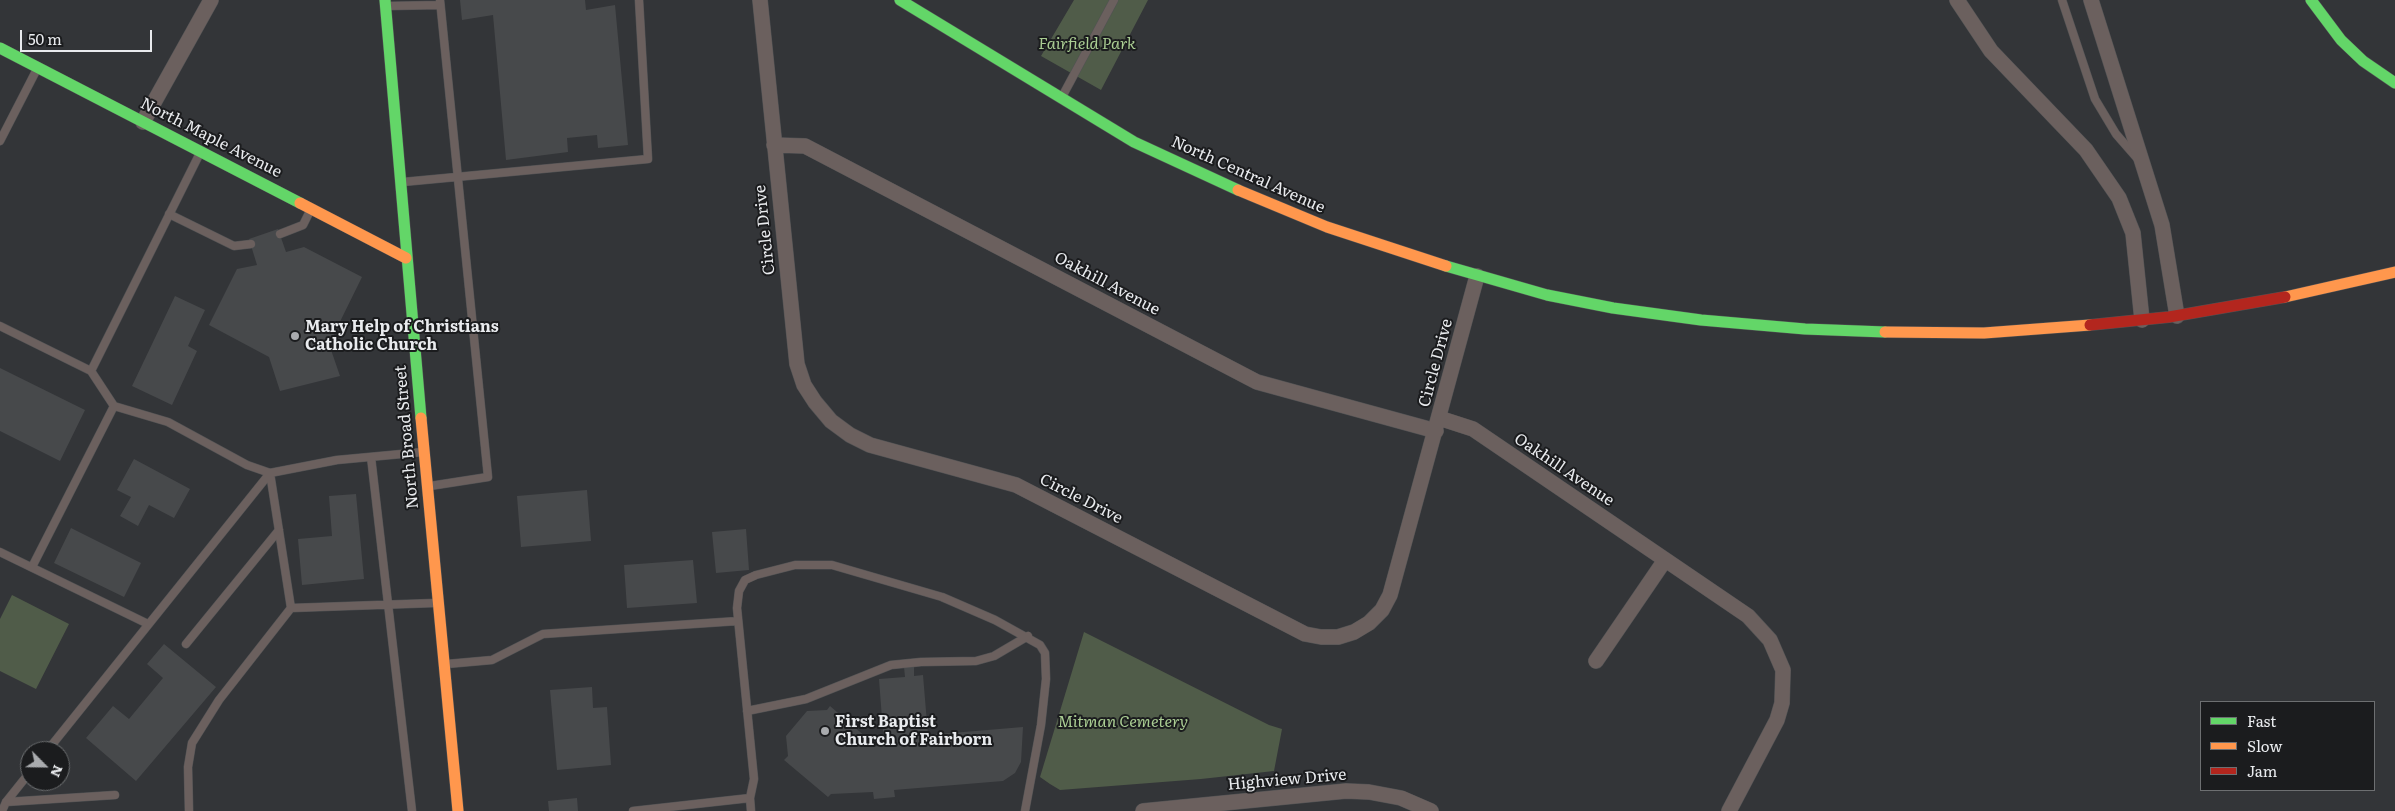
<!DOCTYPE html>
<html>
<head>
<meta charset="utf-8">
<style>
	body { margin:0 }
	#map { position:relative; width:2395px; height:811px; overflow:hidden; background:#333538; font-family:Literata,serif }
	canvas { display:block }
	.legend { position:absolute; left:2200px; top:701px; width:175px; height:90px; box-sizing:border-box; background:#1b1c1e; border:1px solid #6d6f71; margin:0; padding:6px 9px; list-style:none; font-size:15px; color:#e9ebee }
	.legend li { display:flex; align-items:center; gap:10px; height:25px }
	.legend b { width:25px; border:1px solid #6d6f71 }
	.north { position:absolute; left:20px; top:741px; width:50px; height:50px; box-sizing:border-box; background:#1b1c1e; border:1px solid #6d6f71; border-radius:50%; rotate:113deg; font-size:14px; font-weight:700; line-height:20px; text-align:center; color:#e9ebee }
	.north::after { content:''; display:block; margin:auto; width:18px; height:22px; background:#a9abae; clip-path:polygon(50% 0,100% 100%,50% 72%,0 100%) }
	.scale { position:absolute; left:20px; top:30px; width:132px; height:22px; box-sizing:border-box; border:2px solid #e9ebee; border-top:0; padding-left:6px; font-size:15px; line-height:18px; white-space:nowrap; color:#e9ebee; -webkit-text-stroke:4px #1b1c1e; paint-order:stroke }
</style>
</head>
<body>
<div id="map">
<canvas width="2395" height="811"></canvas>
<ul class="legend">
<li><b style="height:6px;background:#63d668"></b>Fast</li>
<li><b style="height:6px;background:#ff974d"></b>Slow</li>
<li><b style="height:6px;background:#b3261e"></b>Jam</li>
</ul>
<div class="north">N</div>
<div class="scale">50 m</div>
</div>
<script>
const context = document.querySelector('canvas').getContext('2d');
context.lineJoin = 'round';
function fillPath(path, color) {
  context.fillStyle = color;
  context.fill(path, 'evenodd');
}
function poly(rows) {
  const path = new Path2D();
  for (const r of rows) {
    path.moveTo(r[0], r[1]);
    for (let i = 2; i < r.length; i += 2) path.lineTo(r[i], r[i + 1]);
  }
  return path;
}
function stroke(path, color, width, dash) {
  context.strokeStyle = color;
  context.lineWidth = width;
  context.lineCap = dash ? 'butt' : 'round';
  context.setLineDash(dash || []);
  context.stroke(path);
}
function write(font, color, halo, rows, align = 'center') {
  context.font = font + ' Literata,serif';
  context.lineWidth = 4;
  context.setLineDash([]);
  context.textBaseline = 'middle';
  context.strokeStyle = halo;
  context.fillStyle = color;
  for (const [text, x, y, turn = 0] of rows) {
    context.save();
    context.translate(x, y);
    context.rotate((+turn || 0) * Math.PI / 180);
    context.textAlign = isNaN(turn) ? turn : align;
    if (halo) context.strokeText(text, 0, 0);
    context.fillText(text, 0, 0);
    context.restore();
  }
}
fillPath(poly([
	[1074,0,1148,0,1101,90,1041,56],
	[12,595,69,624,36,689,0,671,0,619],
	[1084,632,1269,725,1282,729,1274,771,1201,779,1060,790,1050,784,1040,777]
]), '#505c49');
fillPath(poly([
	[460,0,585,0,586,10,615,5,628,145,598,148,597,135,567,138,568,152,506,160,493,15,462,20],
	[278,229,286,252,304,247,362,277,329,344,340,376,280,391,269,357,209,325,237,269,257,265,249,239],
	[175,296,205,310,188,346,197,351,172,405,132,386],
	[0,368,85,410,60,461,0,431],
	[134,459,190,489,174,518,149,505,138,526,120,516,131,497,117,490],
	[587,490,591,541,521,547,517,496],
	[356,494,364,579,302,585,298,539,332,536,329,496],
	[71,528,141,563,124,597,54,563],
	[746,529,749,570,716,573,712,532],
	[693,560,697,603,627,608,624,565],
	[164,644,216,687,136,781,86,738,113,706,129,719,163,678,147,664],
	[914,666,914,676,923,675,928,735,1023,727,1021,762,1015,773,1003,781,894,790,895,797,874,799,873,792,831,794,828,797,784,760,788,756,786,736,807,711,827,710,830,706,874,744,872,747,884,745,879,679,905,677,904,667],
	[592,687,593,708,607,707,611,765,557,770,550,690],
	[577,798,578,811,549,811,548,801]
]), '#47494b');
const lane = poly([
	[2062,0,2095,99,2116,134,2137,158],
	[387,6,440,5],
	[1063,95,1114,0],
	[0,141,37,69],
	[403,182,648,159,639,0],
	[169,214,234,246,251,244],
	[280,234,303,225,310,211],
	[0,326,91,371,200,153],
	[114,406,168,422,247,465,270,473,291,608],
	[371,457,412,811],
	[430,486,488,477,440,0],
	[0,552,148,624],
	[32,567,114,406,91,371],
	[186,644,279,530],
	[447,664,492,660,543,634,738,621],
	[747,711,806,699,891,665,921,662,976,661,994,656,1028,636],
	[47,751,270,473,337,460,423,452],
	[750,798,754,779,737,608,739,591,745,580,756,575,795,565,832,565,942,597,995,620,1040,645,1045,653,1046,679,1041,725,1025,811],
	[6,802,115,795],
	[2,811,6,802,30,772],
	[189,811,188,767,192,743,219,700,291,608,435,603],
	[633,811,750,798,751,811]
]);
const street = poly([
	[760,0,797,364,804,385,815,402,831,421,850,435,870,445,1016,485,1305,634,1321,637,1338,637,1354,632,1369,623,1382,610,1390,595,1477,276],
	[1957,0,1991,51,2086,150,2119,198,2133,233,2142,320],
	[2091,0,2162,225,2177,316],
	[143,122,211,0],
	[774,145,805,146,1257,382,1436,431],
	[1439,418,1473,429,1748,616,1770,640,1783,670,1782,703,1777,720,1729,811],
	[1596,661,1665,560],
	[1143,811,1346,791,1369,792,1401,798,1431,811]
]);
const fast = poly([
	[385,0,421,418],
	[900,0,1134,142,1238,190],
	[2311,0,2341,40,2363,61,2395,83],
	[0,48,300,203],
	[1446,266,1547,295,1613,308,1701,320,1805,329,1885,332]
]);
const slow = poly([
	[1238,190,1327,227,1446,266],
	[300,203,406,258],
	[2285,297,2395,272],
	[1885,332,1984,333,2090,325],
	[421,418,458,811]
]);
const jam = poly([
	[2090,325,2169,317,2285,297]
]);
stroke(lane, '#515254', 9);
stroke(street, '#515254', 16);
stroke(fast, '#515254', 12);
stroke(slow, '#515254', 12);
stroke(jam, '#515254', 12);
stroke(lane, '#6b605e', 8);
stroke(street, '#6b605e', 15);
stroke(fast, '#63d668', 11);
stroke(slow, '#ff974d', 11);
stroke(jam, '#b3261e', 11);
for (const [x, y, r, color] of [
	[295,336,5,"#a9abae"],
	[825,731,5,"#a9abae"]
]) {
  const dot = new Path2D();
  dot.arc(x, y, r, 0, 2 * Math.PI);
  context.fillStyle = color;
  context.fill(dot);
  stroke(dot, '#1b1c1e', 2);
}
write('italic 16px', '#aacd93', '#1b1c1e', [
	["Fairfield Park",1087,44],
	["Mitman Cemetery",1123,722]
]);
write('16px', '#e9ebee', '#1b1c1e', [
	["North Maple Avenue",211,138,27],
	["North Central Avenue",1248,175,24],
	["Circle Drive",765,230,-96],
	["Oakhill Avenue",1107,284,28],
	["Circle Drive",1436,363,-75],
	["North Broad Street",407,437,-95],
	["Oakhill Avenue",1564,470,34],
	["Circle Drive",1081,499,27],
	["Highview Drive",1287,780,-5]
]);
write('bold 16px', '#e9ebee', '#1b1c1e', [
	["Mary Help of Christians",305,327],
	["Catholic Church",305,345],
	["First Baptist",835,722],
	["Church of Fairborn",835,740]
], 'left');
</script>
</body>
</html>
